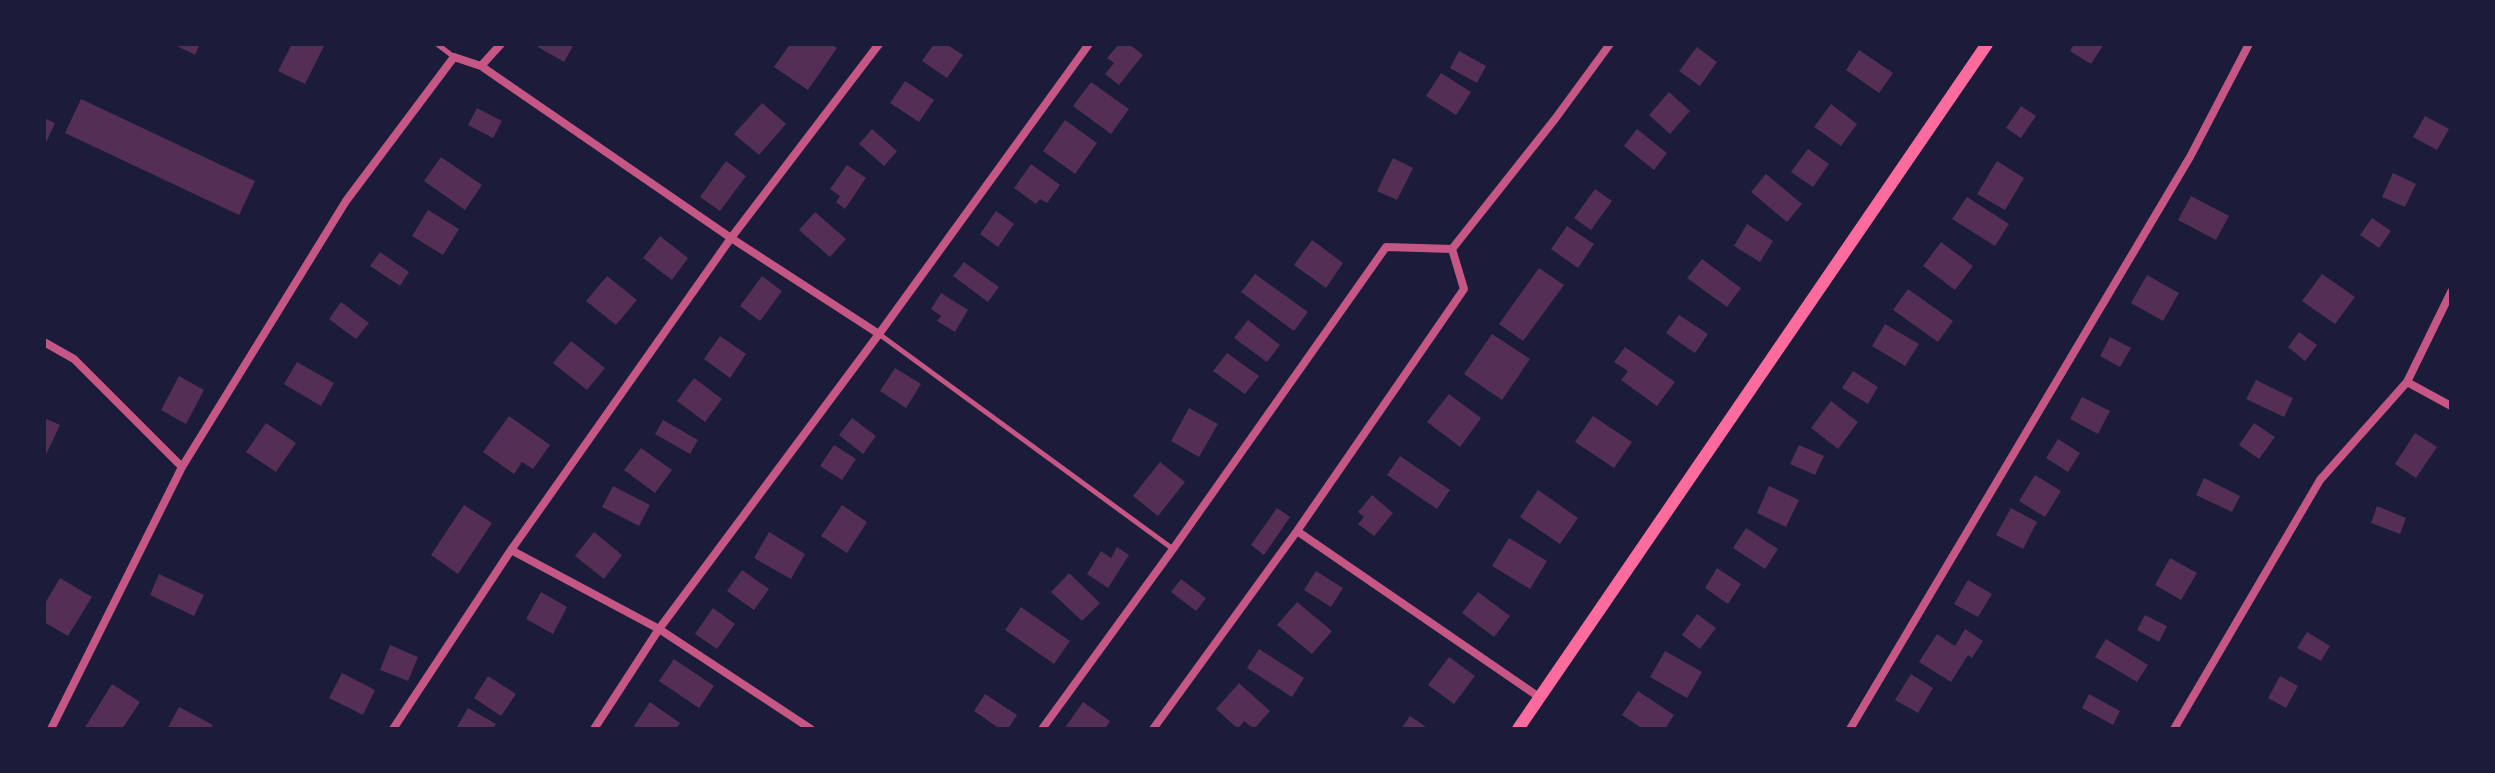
<!DOCTYPE html>
<html>
<head>
<meta charset="utf-8">
<style>
	body { margin:0 }
	#map { position:relative; width:2495px; height:773px; overflow:hidden; background:#1b1b3a; font-family:"Fira Sans Condensed",sans-serif }
	canvas { display:block }
	.frame { position:absolute; inset:0; border:46px solid #1b1b3a; pointer-events:none }
</style>
</head>
<body>
<div id="map">
<canvas width="2495" height="773"></canvas>
<div class="frame"></div>
</div>
<script>
const context = document.querySelector('canvas').getContext('2d');
context.lineJoin = 'round';
function fillPath(path, color) {
  context.fillStyle = color;
  context.fill(path, 'evenodd');
}
function poly(rows) {
  const path = new Path2D();
  for (const r of rows) {
    path.moveTo(r[0], r[1]);
    for (let i = 2; i < r.length; i += 2) path.lineTo(r[i], r[i + 1]);
  }
  return path;
}
function stroke(path, color, width, dash) {
  context.strokeStyle = color;
  context.lineWidth = width;
  context.lineCap = dash ? 'butt' : 'round';
  context.setLineDash(dash || []);
  context.stroke(path);
}
fillPath(poly([
	[173,44,200,44,195,55],
	[292,44,325,44,305,84,278,71],
	[533,44,574,44,564,62],
	[790,44,831,44,837,48,808,90,774,67],
	[934,44,946,44,963,55,947,78,922,61],
	[1119,44,1129,44,1143,55,1119,85,1105,74,1114,63,1107,58],
	[2074,44,2104,44,2091,64,2070,51],
	[1697,47,1717,62,1700,86,1679,71],
	[1859,50,1893,73,1879,93,1846,70],
	[1459,51,1486,66,1477,83,1450,68],
	[1441,73,1471,92,1456,115,1426,96],
	[905,81,934,100,919,122,890,103],
	[1091,82,1129,109,1111,134,1073,106],
	[1669,92,1690,111,1670,134,1649,115],
	[81,99,255,181,239,215,65,133],
	[762,103,786,124,759,155,734,134],
	[1831,104,1857,124,1841,146,1814,127],
	[2021,106,2036,116,2021,138,2006,128],
	[477,108,502,121,493,138,468,125],
	[2425,116,2449,129,2437,150,2413,137],
	[44,118,55,123,44,147],
	[1065,120,1097,143,1075,174,1043,151],
	[872,129,897,151,884,166,859,144],
	[1637,129,1667,153,1654,170,1624,146],
	[1808,149,1829,164,1813,187,1791,172],
	[441,157,482,185,465,210,424,181],
	[1393,158,1413,168,1397,200,1377,191],
	[726,161,746,176,720,211,700,197],
	[1997,161,2024,178,2005,210,1977,194],
	[1031,164,1060,185,1047,203,1040,199,1036,204,1014,188],
	[847,165,866,178,845,209,836,202,840,196,830,189],
	[2393,173,2416,184,2405,207,2382,197],
	[1766,174,1802,204,1787,222,1751,192],
	[1595,189,1612,201,1591,230,1574,218],
	[2191,196,2229,216,2216,240,2178,220],
	[1967,197,2009,224,1995,246,1952,219],
	[428,210,459,229,443,255,412,236],
	[996,211,1014,224,998,247,980,234],
	[815,212,846,239,830,257,799,230],
	[2372,218,2391,231,2379,248,2360,235],
	[1747,224,1773,241,1760,262,1734,246],
	[1567,226,1594,244,1578,268,1551,249],
	[660,236,688,258,672,280,643,258],
	[1312,240,1343,263,1326,288,1294,265],
	[1941,242,1973,266,1955,290,1923,266],
	[380,252,409,272,400,286,370,266],
	[1702,259,1741,288,1727,307,1687,278],
	[964,262,999,287,988,302,953,276],
	[1539,268,1564,285,1523,341,1499,324],
	[1255,274,1308,312,1294,331,1241,292],
	[2322,274,2355,297,2335,324,2302,301],
	[2147,275,2179,293,2163,321,2131,303],
	[607,276,637,300,616,325,586,301],
	[762,276,782,291,760,321,740,306],
	[1908,289,1953,321,1938,342,1893,310],
	[941,293,968,310,955,332,937,321,941,316,931,309],
	[341,302,369,323,356,339,329,319],
	[1679,315,1708,334,1695,353,1666,333],
	[1248,320,1280,345,1267,362,1234,338],
	[1885,324,1919,344,1905,366,1872,346],
	[2299,332,2317,345,2305,361,2288,347],
	[1492,334,1530,359,1502,400,1464,374],
	[720,336,746,354,730,378,704,359],
	[2110,337,2131,348,2120,367,2100,356],
	[571,341,605,368,587,390,553,363],
	[1625,347,1675,382,1657,406,1621,380,1628,371,1614,362],
	[1227,353,1259,376,1245,394,1213,371],
	[297,362,334,383,321,406,284,384],
	[895,368,921,384,906,408,880,391],
	[1853,371,1878,387,1868,404,1842,388],
	[179,376,204,390,186,424,161,410],
	[694,378,722,399,705,422,677,401],
	[2256,380,2293,398,2284,417,2246,399],
	[1449,394,1481,418,1460,447,1427,422],
	[2082,397,2110,411,2098,434,2070,419],
	[1831,401,1858,422,1838,449,1811,428],
	[1189,408,1218,424,1199,457,1171,441],
	[509,416,550,445,533,469,522,462,514,474,483,452],
	[1593,416,1632,442,1614,468,1575,442],
	[44,418,60,425,44,459],
	[852,418,876,436,863,454,839,435],
	[663,420,698,440,690,454,655,434],
	[266,423,296,443,276,472,246,452],
	[2254,423,2275,437,2259,459,2239,445],
	[2415,433,2437,447,2416,478,2395,464],
	[2058,439,2080,453,2068,472,2046,458],
	[834,445,856,459,842,480,820,466],
	[1799,445,1824,456,1815,475,1790,464],
	[641,448,672,470,655,493,624,470],
	[1400,456,1450,490,1437,509,1387,475],
	[1160,462,1185,482,1158,516,1133,496],
	[2035,475,2061,491,2045,517,2019,501],
	[2204,478,2240,496,2232,512,2196,495],
	[613,486,650,505,639,526,602,507],
	[1769,486,1799,500,1786,527,1757,513],
	[1538,490,1578,518,1560,544,1520,517],
	[1372,495,1393,513,1374,536,1358,524,1364,517,1358,512],
	[464,505,492,523,458,574,431,555],
	[842,505,867,522,847,553,821,536],
	[2377,506,2406,518,2400,534,2371,523],
	[1277,508,1290,517,1264,555,1251,545],
	[2011,508,2037,522,2023,549,1996,535],
	[1746,528,1778,549,1765,569,1733,548],
	[594,532,622,555,604,579,575,556],
	[769,532,805,554,791,579,754,558],
	[1509,538,1547,561,1530,589,1492,566],
	[1117,547,1129,555,1108,588,1087,574,1101,551,1111,558],
	[2170,558,2197,573,2181,600,2155,585],
	[1717,568,1741,584,1728,604,1705,588],
	[742,570,769,589,754,610,727,591],
	[1316,571,1343,588,1331,607,1304,590],
	[1069,573,1100,603,1082,621,1051,592],
	[159,574,204,595,194,616,150,595],
	[60,578,92,597,68,636,44,622,44,605],
	[1181,579,1206,598,1196,611,1171,592],
	[1968,580,1992,594,1978,617,1954,604],
	[541,592,567,607,553,634,526,619],
	[1478,592,1510,616,1494,637,1462,613],
	[1297,602,1332,631,1312,654,1277,625],
	[1021,607,1070,641,1054,664,1005,630],
	[713,608,735,624,717,649,695,634],
	[1697,614,1716,628,1700,649,1682,635],
	[2145,615,2167,626,2159,642,2137,630],
	[1965,629,1983,641,1972,658,1968,655,1951,682,1919,662,1937,634,1955,646],
	[2307,632,2330,646,2321,661,2297,648],
	[2106,639,2148,665,2137,682,2095,657],
	[390,645,418,657,408,681,380,670],
	[1259,649,1304,678,1292,697,1247,668],
	[1665,651,1702,672,1687,698,1650,677],
	[1449,657,1475,676,1454,704,1428,685],
	[674,659,714,686,699,708,659,681],
	[342,673,375,690,363,715,329,698],
	[1911,674,1933,688,1918,713,1895,700],
	[488,676,516,694,501,716,474,698],
	[2280,676,2298,686,2286,708,2268,698],
	[1239,683,1270,711,1254,729,1244,721,1238,729,1216,709],
	[112,684,140,702,122,729,84,729],
	[1638,691,1674,715,1665,729,1643,729,1622,715],
	[985,694,1017,715,1008,729,1000,729,974,711],
	[2089,694,2120,711,2113,725,2082,708],
	[650,702,680,723,676,729,638,729,634,726],
	[1083,702,1110,721,1105,729,1064,729],
	[179,707,213,725,211,729,167,729],
	[468,708,496,724,493,729,457,727],
	[1410,716,1429,729,1401,729]
]), '#542f53');
stroke(poly([
	[437,44,454,57],
	[879,334,1173,549]
]), '#c65784', 5);
stroke(poly([
	[481,66,501,44],
	[44,342,74,359,182,467],
	[2407,382,2451,406],
	[1297,531,1539,697],
	[511,550,659,629,811,729],
	[51,729,182,467,346,201,454,57,481,66,731,238,879,334],
	[393,729,511,550,731,238,879,44],
	[594,729,659,629,879,334,1089,44],
	[1042,729,1173,549,1386,247,1452,249,1555,119,1610,44],
	[1153,729,1297,531,1464,289,1452,249],
	[1850,729,2190,157,2249,44],
	[2174,729,2320,480,2407,382,2451,292]
]), '#c65784', 8);
stroke(poly([
	[1518,729,1987,44]
]), '#ff6b9d', 12);
</script>
</body>
</html>
